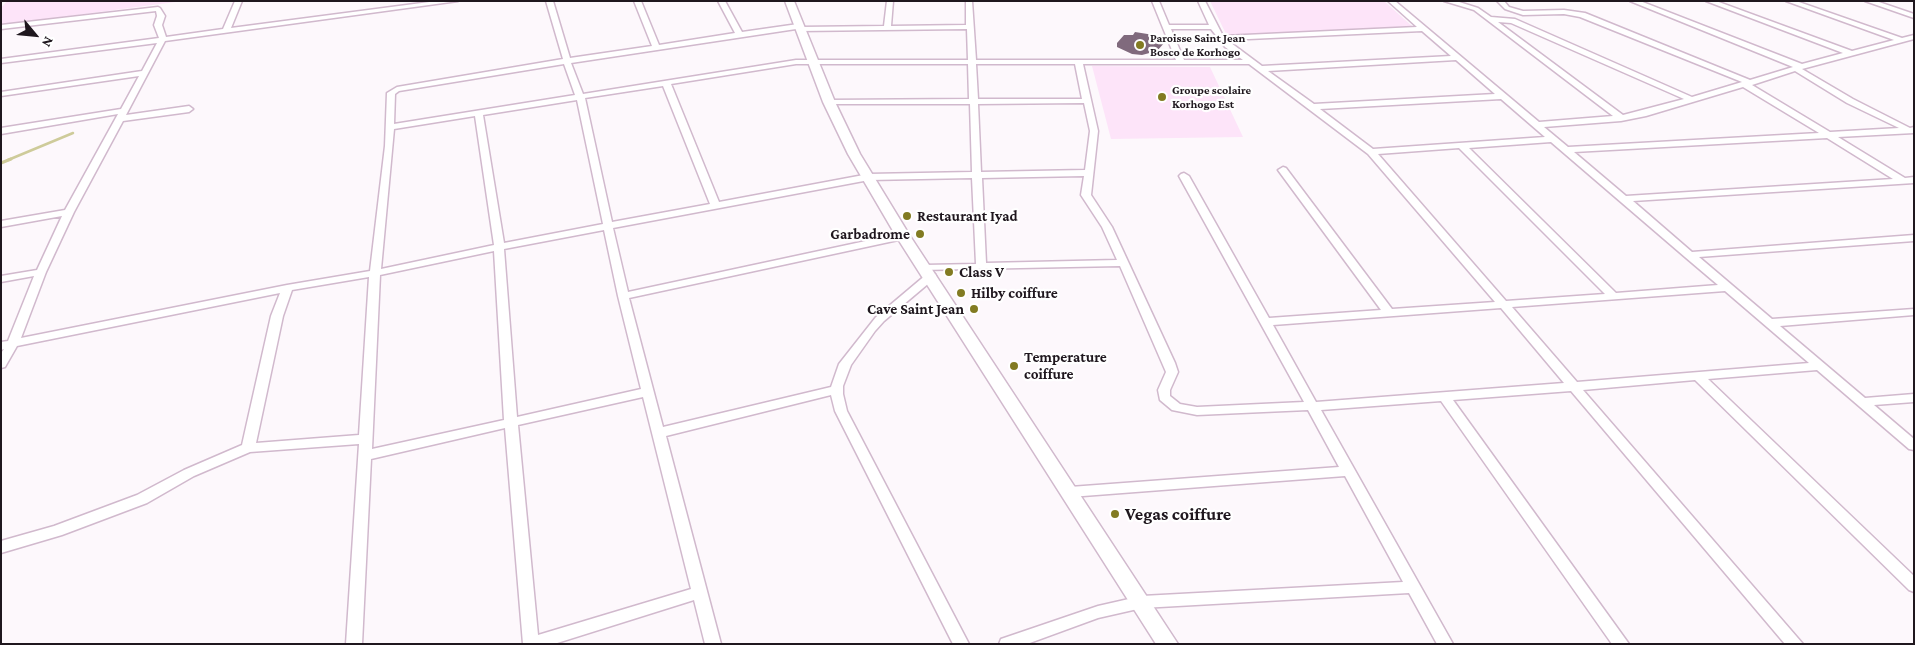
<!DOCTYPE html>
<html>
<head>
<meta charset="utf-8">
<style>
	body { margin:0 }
	#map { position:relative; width:1915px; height:645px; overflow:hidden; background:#fdf8fc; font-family:"Crimson Pro",serif }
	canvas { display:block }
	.frame { position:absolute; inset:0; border:2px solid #1f171e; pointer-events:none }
	.north { position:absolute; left:10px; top:10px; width:50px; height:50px; -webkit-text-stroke:4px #fff; paint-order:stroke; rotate:118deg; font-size:14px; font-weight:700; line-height:20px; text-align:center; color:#1f171e }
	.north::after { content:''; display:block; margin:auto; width:18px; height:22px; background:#1f171e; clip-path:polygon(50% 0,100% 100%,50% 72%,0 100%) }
</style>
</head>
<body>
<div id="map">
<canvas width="1915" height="645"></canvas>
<div class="frame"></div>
<div class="north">N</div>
</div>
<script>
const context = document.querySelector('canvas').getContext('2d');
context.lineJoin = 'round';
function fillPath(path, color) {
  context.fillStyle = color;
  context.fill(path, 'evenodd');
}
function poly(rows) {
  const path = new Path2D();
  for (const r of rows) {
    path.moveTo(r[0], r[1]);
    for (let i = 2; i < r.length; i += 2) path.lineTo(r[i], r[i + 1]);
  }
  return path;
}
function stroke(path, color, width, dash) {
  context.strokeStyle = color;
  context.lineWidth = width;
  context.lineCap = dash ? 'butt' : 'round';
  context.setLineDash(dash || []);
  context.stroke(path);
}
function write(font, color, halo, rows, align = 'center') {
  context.font = font + ' "Crimson Pro",serif';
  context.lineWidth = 4.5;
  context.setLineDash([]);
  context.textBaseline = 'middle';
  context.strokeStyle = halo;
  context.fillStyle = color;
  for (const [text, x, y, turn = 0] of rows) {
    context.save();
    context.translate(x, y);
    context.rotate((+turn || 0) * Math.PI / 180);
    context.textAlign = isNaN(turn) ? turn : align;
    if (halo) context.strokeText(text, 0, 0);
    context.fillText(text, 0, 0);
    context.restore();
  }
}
fillPath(poly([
	[7,1,183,1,1,25,1,8],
	[1210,1,1384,1,1413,27,1227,36],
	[1092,66,1210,67,1243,137,1111,139]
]), '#fde4f9');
stroke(poly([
	[8,160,73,133]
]), '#cecb9a', 2.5);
stroke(poly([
	[1,163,11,159]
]), '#cecb9a', 3);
fillPath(poly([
	[1135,32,1160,36,1158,39,1165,42,1157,51,1142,55,1132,54,1117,47,1117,43,1124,35,1133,35]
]), '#806a7d');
const minor = poly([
	[235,1,242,1,231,28,437,1,458,1,165,41,126,115,189,106,193,109,189,112,123,121,74,212,46,272,21,338,287,285,370,271,385,146,387,93,397,87,563,59,546,1,553,1,570,58,652,46,634,1,641,1,659,45,735,33,718,1,725,1,742,32,798,24,801,27,884,26,887,1,893,1,891,26,966,25,966,1,972,1,976,60,1176,60,1152,1,1159,1,1169,25,1209,25,1198,1,1205,1,1223,36,1417,27,1388,1,1395,1,1539,122,1613,116,1474,10,1444,1,1456,1,1478,8,1491,17,1515,19,1692,97,1742,82,1580,17,1564,14,1523,15,1505,9,1497,1,1504,1,1509,7,1523,11,1564,10,1585,13,1750,80,1793,67,1630,1,1640,1,1802,64,1843,53,1706,1,1716,1,1852,51,1894,40,1786,1,1796,1,1902,38,1914,35,1914,39,1802,69,1853,99,1910,128,1914,127,1914,133,1838,137,1905,178,1914,177,1914,183,1633,201,1692,252,1914,235,1914,241,1699,257,1772,319,1914,309,1914,315,1780,326,1865,398,1914,394,1914,402,1874,405,1914,439,1914,450,1909,449,1817,370,1708,379,1914,576,1914,592,1909,590,1695,380,1583,390,1803,644,1785,644,1571,391,1453,400,1629,644,1612,644,1441,401,1321,410,1453,644,1437,644,1409,593,1142,608,1098,618,1027,644,999,644,1001,639,1098,606,1142,596,1403,582,1345,476,1070,497,1065,496,1063,492,1065,488,1070,487,1339,467,1308,410,1197,415,1172,410,1160,400,1158,390,1166,372,1120,266,921,270,920,268,925,265,976,264,972,178,869,180,613,228,628,292,903,233,907,234,908,236,903,239,629,298,663,427,831,387,839,364,876,317,927,274,935,274,936,276,935,278,884,321,875,331,851,365,843,386,843,394,847,411,969,644,953,644,835,411,831,395,666,436,721,644,705,644,694,600,554,644,523,644,505,428,371,459,362,644,346,644,359,444,250,452,194,476,147,503,62,535,1,553,1,541,54,526,137,495,184,470,242,445,271,316,280,293,17,346,5,367,1,368,1,353,4,349,1,350,1,342,8,341,34,276,1,282,1,276,37,270,62,216,1,227,1,221,65,210,118,114,1,134,1,128,121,109,139,76,1,96,1,92,142,71,157,43,1,63,1,59,159,38,154,25,157,16,156,11,1,29,1,25,158,7,160,8,165,16,162,25,166,37,223,29,235,1],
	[1498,22,1511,23,1684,99,1623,115,1498,22],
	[796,29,799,31,967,29,968,60,796,60,583,94,571,63,796,29],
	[1171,29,1211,29,1225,47,1243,60,1184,60,1171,29],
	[1422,31,1451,56,1262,66,1227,40,1422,31],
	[1456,60,1495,94,1314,104,1268,71,1456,60],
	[564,64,575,95,394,124,395,94,399,91,564,64],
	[796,64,968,64,969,99,829,100,825,102,829,104,970,104,972,172,869,174,719,202,671,84,796,64],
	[976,64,1075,64,1082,99,978,99,976,64],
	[1083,64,1249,64,1368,154,1495,302,1392,309,1286,168,1283,167,1278,170,1381,310,1269,318,1189,176,1184,173,1181,174,1179,176,1304,402,1197,407,1180,404,1170,396,1170,390,1178,372,1175,363,1112,227,1091,195,1098,131,1083,64],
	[1795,71,1847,103,1899,128,1830,132,1752,85,1795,71],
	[663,86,710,204,612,222,585,98,663,86],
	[1743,87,1819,133,1568,147,1544,127,1621,121,1646,116,1743,87],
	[1501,99,1545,137,1373,149,1320,109,1501,99],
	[577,100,603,224,504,243,483,115,577,100],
	[1084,103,1090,131,1085,170,981,172,978,104,1084,103],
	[475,116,494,245,381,269,394,129,475,116],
	[1827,138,1893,179,1626,196,1574,152,1827,138],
	[1551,142,1685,257,1718,285,1616,293,1469,148,1551,142],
	[1459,148,1605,294,1506,301,1378,154,1459,148],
	[1084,176,1081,195,1102,227,1117,260,986,263,982,178,1084,176],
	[604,230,618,296,641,389,517,417,504,249,604,230],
	[494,251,504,420,372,449,380,275,494,251],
	[369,277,359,435,256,443,283,316,292,290,369,277],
	[1725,291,1809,363,1577,382,1512,307,1725,291],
	[1501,308,1564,383,1316,402,1273,325,1501,308],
	[643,397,691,589,538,635,518,425,643,397],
	[1865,1,1876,1,1914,14,1914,18,1865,1]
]);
const tertiary = poly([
	[785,1,794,1,835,102,860,154,910,236,1178,644,1156,644,896,236,848,154,823,102,785,1]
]);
stroke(minor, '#d1b9cd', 3);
stroke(tertiary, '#d1b9cd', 3);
fillPath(minor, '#fff');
fillPath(tertiary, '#fff');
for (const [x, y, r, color] of [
	[1140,45,5,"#827b22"],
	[1162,97,5,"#827b22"],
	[907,216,5,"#827b22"],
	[920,234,5,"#827b22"],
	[949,272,5,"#827b22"],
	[961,293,5,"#827b22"],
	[974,309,5,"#827b22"],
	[1014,366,5,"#827b22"],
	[1115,514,5,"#827b22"]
]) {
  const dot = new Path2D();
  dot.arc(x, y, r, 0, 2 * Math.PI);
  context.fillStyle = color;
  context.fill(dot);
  stroke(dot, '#fff', 2);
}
write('bold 12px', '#1f171e', '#fff', [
	["Paroisse Saint Jean",1150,38],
	["Bosco de Korhogo",1150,52],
	["Groupe scolaire",1172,90],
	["Korhogo Est",1172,104]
], 'left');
write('bold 15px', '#1f171e', '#fff', [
	["Restaurant Iyad",917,216],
	["Garbadrome",910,234,"right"],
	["Class V",959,272],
	["Hilby coiffure",971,293],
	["Cave Saint Jean",964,309,"right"],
	["Temperature",1024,357],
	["coiffure",1024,374]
], 'left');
write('bold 18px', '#1f171e', '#fff', [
	["Vegas coiffure",1125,514]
], 'left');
</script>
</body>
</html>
